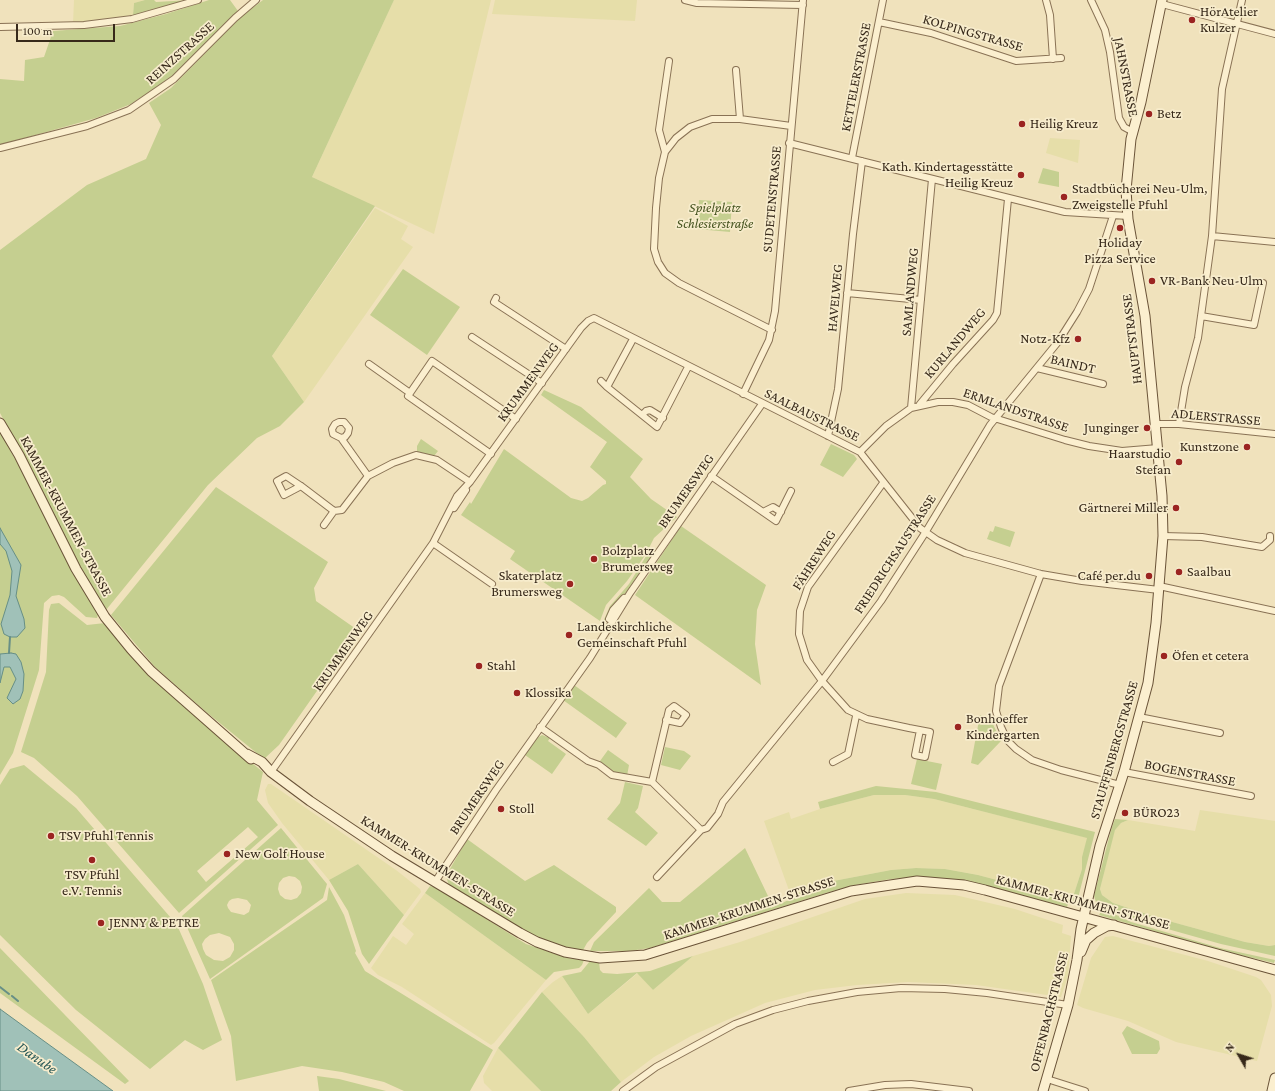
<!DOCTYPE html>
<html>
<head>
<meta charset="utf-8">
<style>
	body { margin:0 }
	#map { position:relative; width:1275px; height:1091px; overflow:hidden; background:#f0e2bc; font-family:"Crimson Pro",serif }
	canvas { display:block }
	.north { position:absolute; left:1219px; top:1035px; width:40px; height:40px; -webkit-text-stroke:3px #f7eccc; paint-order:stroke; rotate:309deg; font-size:11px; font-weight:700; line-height:16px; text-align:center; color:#37291a }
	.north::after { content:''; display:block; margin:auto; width:14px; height:18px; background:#37291a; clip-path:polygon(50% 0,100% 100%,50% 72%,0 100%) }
	.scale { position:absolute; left:16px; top:24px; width:99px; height:18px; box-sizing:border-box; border:2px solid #37291a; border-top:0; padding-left:5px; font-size:12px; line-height:14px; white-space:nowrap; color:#37291a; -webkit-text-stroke:3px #f7eccc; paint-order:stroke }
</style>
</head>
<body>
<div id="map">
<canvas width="1275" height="1091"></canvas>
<div class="north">N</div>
<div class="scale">100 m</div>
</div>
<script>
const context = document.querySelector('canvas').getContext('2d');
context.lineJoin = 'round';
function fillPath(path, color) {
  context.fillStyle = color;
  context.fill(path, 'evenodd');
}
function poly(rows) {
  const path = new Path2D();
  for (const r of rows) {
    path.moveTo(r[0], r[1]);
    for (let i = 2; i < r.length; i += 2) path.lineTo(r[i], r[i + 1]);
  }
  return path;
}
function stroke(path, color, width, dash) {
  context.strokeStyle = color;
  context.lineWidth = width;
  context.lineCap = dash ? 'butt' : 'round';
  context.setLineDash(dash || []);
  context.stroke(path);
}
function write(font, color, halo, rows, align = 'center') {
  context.font = font + ' "Crimson Pro",serif';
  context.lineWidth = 3.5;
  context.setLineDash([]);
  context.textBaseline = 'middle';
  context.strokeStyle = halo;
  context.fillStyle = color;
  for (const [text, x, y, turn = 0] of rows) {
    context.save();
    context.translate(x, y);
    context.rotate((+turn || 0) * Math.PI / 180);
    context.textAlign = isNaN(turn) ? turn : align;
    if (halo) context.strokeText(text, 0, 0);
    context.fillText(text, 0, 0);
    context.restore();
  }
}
fillPath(poly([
	[74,0,145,0,134,3,133,15,73,24],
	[394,0,491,0,434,234,312,177],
	[495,0,637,0,635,21,492,14],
	[1050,138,1080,140,1078,163,1046,153],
	[375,208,408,226,401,239,413,247,304,402,272,356],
	[268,784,271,784,396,870,420,889,421,892,404,915,358,864,329,880,282,823,268,803,265,790],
	[874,795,905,795,934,799,1088,838,1082,857,1082,869,1072,900,978,875,945,869,916,868,891,870,823,883,791,896,764,821,789,812,791,819,820,809],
	[1200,810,1275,821,1275,945,1269,946,1245,942,1165,920,1113,903,1102,895,1100,889,1111,843,1115,829,1121,823,1128,820,1195,831],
	[425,893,546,980,494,1043,491,1045,402,987,378,975,371,968,393,936,406,945,414,934,402,924],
	[906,893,955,895,1015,909,1063,925,1062,933,1071,936,1068,976,1061,997,976,985,908,982,857,985,815,990,765,1003,691,1036,654,1057,621,1082,584,1037,542,992,553,982,562,976,588,1014,638,973,653,990,693,956,740,942,865,899],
	[1113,936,1208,961,1256,977,1261,980,1271,995,1272,1006,1257,1061,1176,1042,1128,1021,1083,1008,1077,1005,1091,958,1105,937],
	[498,1048,541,1091,492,1091,484,1083,483,1076]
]), '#e6dea9');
fillPath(poly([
	[145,0,154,0,156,2,191,0,170,7,133,15,134,3],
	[209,0,230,0,238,11,176,73,155,88,131,104,96,118,0,145,0,79,24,81,25,60,44,57,53,31,120,26,166,14],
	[263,0,394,0,312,177,375,206,272,356,304,402,280,426,257,438,208,485,106,610,81,568,46,499,0,413,0,250,87,185,146,159,161,125,149,103,171,88,243,15],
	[1043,168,1059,172,1059,187,1038,183],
	[699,200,732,202,730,232,697,229],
	[403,269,460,307,427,355,370,315],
	[544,390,581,407,643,459,630,477,651,499,677,517,654,538,646,554,627,581,606,605,600,621,510,559,515,551,461,515,470,502,471,504,504,449,571,498,582,501,588,498,603,485,606,484,606,481,590,467,607,442,541,395],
	[0,432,40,504,74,573,98,615,97,618,86,617,64,597,59,595,52,596,44,603,39,670,13,753,0,775],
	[421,439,438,451,434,456,417,453,417,446],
	[831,444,854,455,857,459,843,477,820,465],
	[216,487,328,562,314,588,316,601,359,631,279,745,264,759,205,711,155,667,111,615],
	[681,526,766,585,757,610,755,644,761,685,635,595],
	[995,526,1015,532,1010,547,987,539,990,531,993,532],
	[651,548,655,551,627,592,611,608,606,621,603,622,610,606,629,584],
	[59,603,87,625,105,623,127,652,148,673,197,718,263,772,257,800,278,825,179,913,77,796,34,758,21,752,46,672,49,610,51,604],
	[248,827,258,837,206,882,197,871],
	[574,685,627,723,616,738,563,700],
	[980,715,990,718,1001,741,978,765,971,763],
	[542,735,550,738,548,741,566,754,552,774,525,755,537,738],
	[665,747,684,751,691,756,680,770,661,765],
	[608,750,629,765,627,776,614,773,602,765,600,761],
	[917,759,942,764,936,790,911,784],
	[24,765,76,808,177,925,203,984,222,1040,203,1050,185,1040,150,1069,76,1010,0,935,0,785,10,769],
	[625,782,643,786,638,808,635,812,658,833,646,846,607,819,620,803],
	[876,786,936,792,1095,832,1077,902,1068,904,1067,907,975,884,916,878,891,879,855,885,826,893,650,948,629,951,590,951,594,942,649,888,662,902,680,902,745,848,768,896,771,908,791,899,791,896,823,883,891,870,916,868,945,869,978,875,1072,900,1082,869,1082,857,1087,838,934,799,905,795,874,795,820,809,818,802],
	[1115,819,1128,820,1121,823,1115,830,1100,889,1102,895,1113,903,1165,920,1245,942,1269,946,1275,945,1275,956,1221,944,1132,919,1097,905,1094,896,1111,830],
	[281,828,327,884,323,898,210,979,182,916],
	[289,876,295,877,300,881,302,887,301,893,297,898,291,900,285,899,280,895,278,889,279,883,283,878],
	[238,898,247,900,251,905,249,912,244,915,231,912,228,908,227,905,229,901,232,899],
	[219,933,230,937,234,944,234,950,230,957,223,961,214,960,206,955,203,949,202,944,205,939,210,935],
	[467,839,525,881,554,865,616,907,616,912,587,943,582,952,538,939,449,886,446,876],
	[358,864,404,915,369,964,362,954,348,911,329,880],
	[430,886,437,888,526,944,568,958,584,960,582,965,579,968,554,972,546,980,425,893],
	[329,887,344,915,356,951,355,953,365,971,493,1050,470,1091,404,1091,384,1082,342,1072,302,1066,236,1081,231,1036,211,980,327,900],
	[1102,910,1112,913,1131,922,1220,948,1275,960,1274,963,1219,950,1099,915],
	[0,948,129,1081,125,1084,0,993],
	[693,956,653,990,637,973,588,1014,562,976,581,972,590,961,599,962,600,970,603,973,617,974,650,971],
	[542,992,584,1037,621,1082,611,1091,541,1091,498,1048],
	[1127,1026,1159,1041,1160,1049,1157,1054,1132,1054,1122,1033],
	[317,1076,339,1079,386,1091,319,1091]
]), '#c5cf90');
const water = poly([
	[0,528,21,565,16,596,24,619,25,628,17,637,10,637,4,634,1,624,10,595,12,571,6,551,0,544,0,528],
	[11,653,16,654,21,662,24,674,23,691,20,699,13,704,7,698,16,679,10,667,4,667,0,683,0,654,11,653],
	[0,1009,37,1036,113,1091,0,1091,0,1009]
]);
fillPath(water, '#a0c1b8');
stroke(water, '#678f86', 1);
stroke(poly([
	[9,653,10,637],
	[0,987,9,994],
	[12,996,18,1001]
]), '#678f86', 2);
const street = poly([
	[685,0,697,3,803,5],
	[1046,0,1050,15,1053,59],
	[1091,0,1105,30,1110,52,1119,118,1124,127,1133,132],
	[1162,4,1275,34],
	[879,22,931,33,1016,61,1061,58],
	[0,27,84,25,132,19,198,0],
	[736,70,740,119],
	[789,143,1065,212,1128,216],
	[0,148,87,126,129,110,174,79,235,18,256,0],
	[665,152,659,130,669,61],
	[852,158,883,0],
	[1212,236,1275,242],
	[847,293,921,300],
	[496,298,494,302,566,349],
	[1201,316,1254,325,1263,283],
	[772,330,679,283,665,273,658,262,654,249,656,208,659,178,665,152,676,138,690,127,712,119,740,119,791,126],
	[472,337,542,383],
	[633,339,607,387,657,427,688,367],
	[369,364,410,393],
	[1037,368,1103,384],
	[601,381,607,387],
	[743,394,769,340,775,311,803,0],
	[920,404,953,364,993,320,997,313,1008,199],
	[911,408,932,179],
	[642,415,646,411,650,410,663,418],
	[1155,424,1179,424,1275,434],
	[1179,424,1185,387,1198,338,1212,236,1222,89,1242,0],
	[828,436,838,389,853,234,862,161],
	[341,438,345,437,348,433,349,428,344,422,339,422,335,424,332,429,333,434,341,438,368,476],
	[860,452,886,426,911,408,938,402,953,402,968,405,991,417,1065,440,1089,446,1122,451,1158,448],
	[491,454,408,396,432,361,516,419],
	[711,476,776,521,791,491],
	[883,483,808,587,800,611,799,634,807,660,822,681,848,710,867,719,909,728,930,732,925,757,915,755,920,730],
	[301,486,284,495,277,481,286,476,301,486,334,511,342,510,368,476,393,463,416,455,437,460,470,482],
	[454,508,466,490],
	[763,512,773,507,781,512],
	[324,525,334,511],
	[1163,536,1202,537,1262,547,1270,540,1270,536],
	[433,543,492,584],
	[1041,574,999,686,996,711,1001,727,1007,740,1016,749,1032,760,1061,770,1120,785],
	[1159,586,1275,611],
	[609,619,613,610,624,598],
	[1139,717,1220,733],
	[540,727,588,761,599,765,612,775,652,782,701,830],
	[833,762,848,754,856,716],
	[271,772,433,543,457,496,470,482,581,328,588,321,594,318,860,452,920,528,937,540,965,553,1041,574,1082,581,1159,590],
	[1124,772,1251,796],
	[652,782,669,710,674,706,686,715,680,723,666,720],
	[657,877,701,830,707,828,718,814,723,802,822,681,881,601,925,533,990,425,1058,342,1077,312,1089,289,1113,216],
	[435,882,496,790,590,658,630,593,762,404],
	[1047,1079,1085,1091],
	[623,1091,656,1067,735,1024,773,1010,808,1001,857,992,901,988,945,989,987,993,1068,1005],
	[849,1091,885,1085,911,1084,969,1091]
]);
const secondary = poly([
	[0,423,19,455,76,569,105,617,131,649,151,671,251,759],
	[247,754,262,762,271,772,310,801,392,856,520,933,537,942,565,952,600,958,645,955,851,891,917,881,964,885,985,890,1275,970],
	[1081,952,1086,940,1094,933,1107,926,1114,925],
	[1043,1091,1068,1005,1077,960,1081,929,1100,846,1124,772,1148,683,1156,623,1163,536,1162,496,1145,316,1128,219,1126,190,1131,139,1141,102,1162,0],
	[1272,1091,1275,1078]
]);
stroke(street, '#897255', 8);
stroke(secondary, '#6a5338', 11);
stroke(street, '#fbefcf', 6);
stroke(secondary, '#fbefcf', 9);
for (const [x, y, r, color] of [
	[1192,20,4,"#9b2421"],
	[1149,114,4,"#9b2421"],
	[1022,124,4,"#9b2421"],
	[1021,175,4,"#9b2421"],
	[1064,197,4,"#9b2421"],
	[1120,228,4,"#9b2421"],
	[1152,281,4,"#9b2421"],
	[1078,339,4,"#9b2421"],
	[1147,428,4,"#9b2421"],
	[1247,447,4,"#9b2421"],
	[1179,462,4,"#9b2421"],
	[1176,508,4,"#9b2421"],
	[594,559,4,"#9b2421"],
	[1179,572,4,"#9b2421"],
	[1149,576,4,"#9b2421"],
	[570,584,4,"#9b2421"],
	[569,635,4,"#9b2421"],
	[1164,656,4,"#9b2421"],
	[479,666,4,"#9b2421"],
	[517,693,4,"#9b2421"],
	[958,727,4,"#9b2421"],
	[501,809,4,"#9b2421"],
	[1125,813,4,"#9b2421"],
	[51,836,4,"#9b2421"],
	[227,854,4,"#9b2421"],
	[92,860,4,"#9b2421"],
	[101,923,4,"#9b2421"]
]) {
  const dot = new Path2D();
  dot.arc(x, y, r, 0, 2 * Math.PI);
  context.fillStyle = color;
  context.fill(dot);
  stroke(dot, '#f7eccc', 1.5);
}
write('14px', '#37291a', '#f7eccc', [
	["HörAtelier",1200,12],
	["Kulzer",1200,28],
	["Betz",1157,114],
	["Heilig Kreuz",1030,124],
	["Kath. Kindertagesstätte",1013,167,"right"],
	["Heilig Kreuz",1013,183,"right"],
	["Stadtbücherei Neu-Ulm,",1072,189],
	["Zweigstelle Pfuhl",1072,205],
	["Holiday",1120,243,"center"],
	["Pizza Service",1120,259,"center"],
	["VR-Bank Neu-Ulm",1160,281],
	["Notz-Kfz",1070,339,"right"],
	["Junginger",1139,428,"right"],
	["Kunstzone",1239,447,"right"],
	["Haarstudio",1171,454,"right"],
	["Stefan",1171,470,"right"],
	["Gärtnerei Miller",1168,508,"right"],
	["Bolzplatz",602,551],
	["Brumersweg",602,567],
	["Saalbau",1187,572],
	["Skaterplatz",562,576,"right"],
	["Brumersweg",562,592,"right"],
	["Café per.du",1141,576,"right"],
	["Landeskirchliche",577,627],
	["Gemeinschaft Pfuhl",577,643],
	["Öfen et cetera",1172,656],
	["Stahl",487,666],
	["Klossika",525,693],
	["Bonhoeffer",966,719],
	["Kindergarten",966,735],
	["Stoll",509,809],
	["BÜRO23",1133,813],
	["TSV Pfuhl Tennis",59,836],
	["New Golf House",235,854],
	["TSV Pfuhl",92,875,"center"],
	["e.V. Tennis",92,891,"center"],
	["JENNY & PETRE",109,923]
], 'left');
write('14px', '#37291a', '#f7eccc', [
	["KOLPINGSTRASSE",973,33,16],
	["REINZSTRASSE",180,53,-42],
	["KETTELERSTRASSE",856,77,-79],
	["JAHNSTRASSE",1126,77,79],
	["SUDETENSTRASSE",772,199,-85],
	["SAMLANDWEG",910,292,-85],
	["HAVELWEG",835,298,-85],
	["HAUPTSTRASSE",1132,339,-97],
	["KURLANDWEG",955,343,-50],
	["BAINDT",1073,364,13],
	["KRUMMENWEG",528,382,-54],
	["ERMLANDSTRASSE",1016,410,19],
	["SAALBAUSTRASSE",812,415,26],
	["ADLERSTRASSE",1216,417,5],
	["BRUMERSWEG",686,491,-55],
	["KAMMER-KRUMMEN-STRASSE",66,516,62],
	["FRIEDRICHSAUSTRASSE",895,554,-57],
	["FÄHREWEG",814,560,-57],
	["KRUMMENWEG",343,651,-55],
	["STAUFFENBERGSTRASSE",1114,750,-74],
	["BOGENSTRASSE",1190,773,11],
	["BRUMERSWEG",477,797,-56],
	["KAMMER-KRUMMEN-STRASSE",438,866,32],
	["KAMMER-KRUMMEN-STRASSE",1083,902,15],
	["KAMMER-KRUMMEN-STRASSE",749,908,-18],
	["OFFENBACHSTRASSE",1049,1012,-76]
]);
write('italic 14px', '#465420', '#f7eccc', [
	["Spielplatz",715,208],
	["Schlesierstraße",715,224]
]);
write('italic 15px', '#285856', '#f7eccc', [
	["Danube",37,1058,35]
]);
</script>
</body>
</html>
